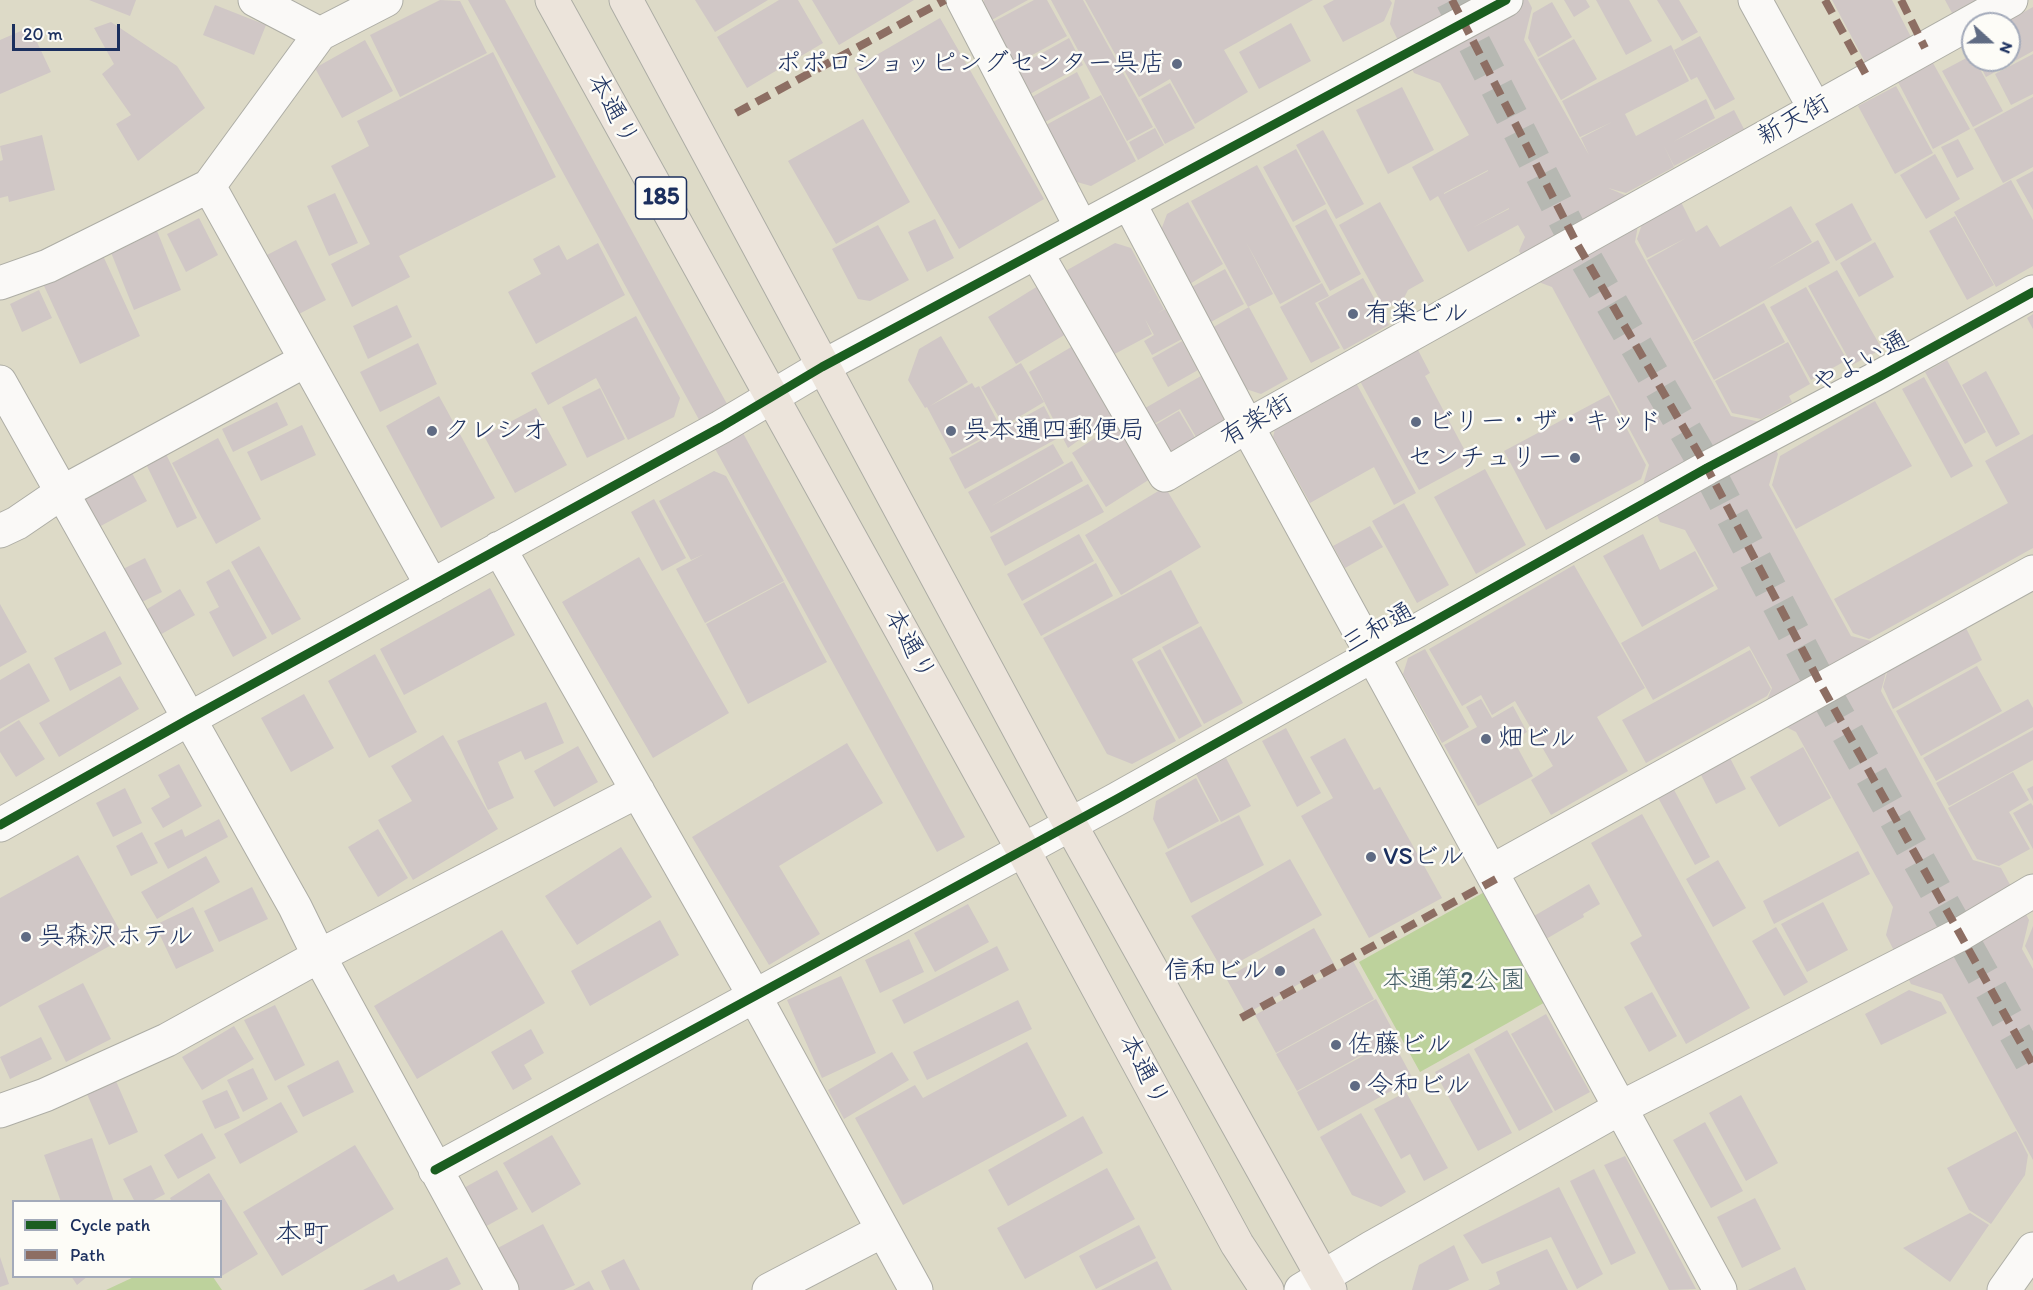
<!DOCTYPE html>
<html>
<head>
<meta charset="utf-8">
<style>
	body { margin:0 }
	#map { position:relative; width:2033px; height:1290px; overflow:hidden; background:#dddac7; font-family:Itim,sans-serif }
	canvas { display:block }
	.legend { position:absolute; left:12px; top:1200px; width:210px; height:78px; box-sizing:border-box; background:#fdfcf7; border:2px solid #a3aaba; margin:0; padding:8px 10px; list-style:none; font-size:18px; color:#1b2f5e }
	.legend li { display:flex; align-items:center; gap:12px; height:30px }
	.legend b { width:30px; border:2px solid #a3aaba }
	.north { position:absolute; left:1961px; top:12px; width:60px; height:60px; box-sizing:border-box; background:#fdfcf7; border:2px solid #a3aaba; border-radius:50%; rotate:111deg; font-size:16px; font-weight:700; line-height:24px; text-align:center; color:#1b2f5e }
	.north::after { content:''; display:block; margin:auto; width:21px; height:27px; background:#5f6b83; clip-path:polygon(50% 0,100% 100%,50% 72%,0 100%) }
	.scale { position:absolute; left:12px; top:24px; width:108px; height:27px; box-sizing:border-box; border:3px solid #1b2f5e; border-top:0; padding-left:8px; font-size:18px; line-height:21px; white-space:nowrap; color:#1b2f5e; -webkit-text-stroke:4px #fdfcf7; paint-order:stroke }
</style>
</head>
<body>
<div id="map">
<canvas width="2033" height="1290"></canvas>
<ul class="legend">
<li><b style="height:8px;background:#1b5e20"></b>Cycle path</li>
<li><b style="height:8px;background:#8d6e63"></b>Path</li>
</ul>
<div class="north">N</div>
<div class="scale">20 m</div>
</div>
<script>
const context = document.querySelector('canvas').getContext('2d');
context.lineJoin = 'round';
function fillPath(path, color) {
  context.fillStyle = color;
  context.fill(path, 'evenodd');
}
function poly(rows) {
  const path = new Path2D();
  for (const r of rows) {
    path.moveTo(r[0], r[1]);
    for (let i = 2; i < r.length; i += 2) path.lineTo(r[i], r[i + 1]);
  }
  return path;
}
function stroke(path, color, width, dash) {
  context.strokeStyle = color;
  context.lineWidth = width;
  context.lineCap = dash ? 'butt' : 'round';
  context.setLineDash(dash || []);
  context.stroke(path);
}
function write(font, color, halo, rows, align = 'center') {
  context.font = font + ' Itim,"Klee One",sans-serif';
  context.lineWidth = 5;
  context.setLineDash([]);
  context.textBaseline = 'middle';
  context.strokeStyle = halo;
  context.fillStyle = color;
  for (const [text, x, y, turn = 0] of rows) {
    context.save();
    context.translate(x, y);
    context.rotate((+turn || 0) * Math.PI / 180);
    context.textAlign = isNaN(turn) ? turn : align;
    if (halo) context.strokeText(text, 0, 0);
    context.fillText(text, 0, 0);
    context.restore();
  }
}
fillPath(poly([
	[1488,890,1549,1000,1420,1072,1359,962],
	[136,1276,213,1277,222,1290,106,1290]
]), '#bdd29c');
fillPath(poly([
	[89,0,136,0,130,16],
	[440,0,460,1,487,53,400,97,370,35],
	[468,0,505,0,965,837,937,852],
	[695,0,768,0,715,32],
	[779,0,798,0,823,43,747,88,717,37],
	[812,0,914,0,839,45],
	[984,0,1028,0,988,22,981,9],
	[1034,0,1047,0,1067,36,1014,65,991,23],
	[1051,0,1083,0,1153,127,1127,141],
	[1085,0,1313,0,1224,50,1248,92,1195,124,1170,79,1139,97],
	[1334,0,1390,0,1392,3,1384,21,1343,42,1323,6],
	[1395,0,1528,0,1532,8,1524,40,1589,155,1581,138,1612,122,1580,137,1562,101,1671,45,1689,81,1625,114,1636,136,1706,99,1715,118,1673,142,1734,110,1744,129,1674,166,1664,146,1674,167,1626,193,1608,188,1627,196,1639,220,1635,242,1731,416,1761,422,1778,454,1769,485,1851,636,1871,641,1887,669,1881,691,1973,860,2001,868,2029,920,2022,949,2033,969,2033,1160,1942,994,1911,984,1886,935,1893,907,1796,732,1780,724,1767,700,1772,688,1749,646,1653,700,1621,643,1718,589,1685,530,1660,522,1643,485,1649,465,1552,287,1536,281,1519,251,1525,237,1518,225,1468,252,1438,196,1430,201,1412,167,1469,135,1440,83,1414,73,1390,24],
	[1488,170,1488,171,1444,194,1444,193],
	[1509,208,1509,209,1472,228],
	[1564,0,1586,0,1590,7,1574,17],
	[1596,0,1629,0,1652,41,1626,55],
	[1657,0,1679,0,1698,32,1682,41],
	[1832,0,1892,0,1911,37,1865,62],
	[1945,0,1976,0,1952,13],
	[1552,2,1572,37,1538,57,1528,38,1533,13],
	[215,5,266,25,254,55,203,35],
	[2033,7,2033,51,1986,77,1977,60,2009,60,2009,24,2002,24],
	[940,18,1044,199,959,249,854,68],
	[111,22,177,66,205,108,138,161,116,124,131,115,102,74,114,64,94,28],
	[1291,23,1311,61,1259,89,1239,52],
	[30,27,51,72,0,94,0,40],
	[1700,36,1735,99,1715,110,1697,77,1691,80,1674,50],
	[1069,38,1083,65,1030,94,1015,68],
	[1574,39,1597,79,1561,100,1538,59],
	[365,40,393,91,342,118,315,68],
	[493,52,556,177,399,256,410,277,352,307,331,264,370,244,331,166,369,146,357,121],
	[2033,54,2033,94,2011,105,1995,74],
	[1972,55,1973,60,1975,60,2003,111,1973,127,1942,71],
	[1933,63,1970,129,1933,149,1898,82],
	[1077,72,1090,98,1045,122,1032,97],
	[1170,83,1195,128,1165,144,1141,99],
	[1896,86,1933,153,1895,174,1858,106],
	[1402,87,1434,150,1388,174,1356,110],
	[1101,95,1136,161,1091,186,1077,182,1046,125],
	[2033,97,2033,167,2003,183,1974,129],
	[863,119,910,202,836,244,788,161],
	[1155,128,1164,145,1138,160,1129,142],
	[1323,130,1364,204,1336,219,1296,145],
	[42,135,55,190,9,202,8,196,0,198,0,161,3,160,0,146],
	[1958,139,1974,169,1957,178,1941,147],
	[1296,149,1326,204,1293,222,1263,167],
	[1935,154,1960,199,1926,219,1900,175],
	[1257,165,1321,282,1280,304,1246,242,1273,294,1248,307,1191,201],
	[2033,171,2033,210,2016,180],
	[2011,180,2033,220,2033,266,1996,287,1954,212],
	[335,193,358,243,329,256,307,206],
	[1680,200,1696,232,1707,225,1720,247,1791,206,1812,242,1766,270,1818,240,1830,263,1693,341,1647,260,1686,238,1647,258,1637,239,1644,218],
	[1188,202,1223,264,1188,285,1160,233,1167,214],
	[1380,202,1424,281,1408,290,1404,298,1385,309,1339,225],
	[1852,203,1872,240,1836,261,1815,224],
	[1326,209,1361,274,1330,291,1295,226],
	[1955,216,1994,285,1967,300,1929,231],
	[199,218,218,255,186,272,167,234],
	[935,219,954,258,927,272,908,232],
	[878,225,909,280,870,301,858,299,832,249],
	[157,231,181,290,134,310,110,250],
	[296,240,326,300,297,315,267,255],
	[1875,242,1894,277,1859,297,1840,263],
	[598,243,625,295,536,344,508,292,541,274,533,259,559,245,567,260],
	[1115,243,1131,248,1164,309,1158,313,1165,309,1182,339,1152,355,1144,341,1154,335,1145,319,1152,334,1109,357,1062,273],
	[99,247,140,336,80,364,39,275],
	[1225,269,1244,304,1209,323,1190,288],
	[1837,270,1882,349,1852,365,1808,286],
	[1363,278,1389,325,1344,350,1318,303],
	[1322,283,1329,296,1315,303,1340,348,1311,363,1280,307],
	[1038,286,1066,334,1016,364,988,317],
	[1806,287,1847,360,1811,380,1770,307],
	[39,290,52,318,22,332,10,304],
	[1764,303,1785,342,1714,380,1693,342],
	[397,305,412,337,368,359,353,326],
	[1249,307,1288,379,1261,394,1243,388,1210,329],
	[2033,314,2033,329,2027,318],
	[636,316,680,398,674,417,628,440,596,378,548,405,531,373],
	[941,336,968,382,930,406,972,383,975,388,979,386,1001,428,952,454,927,407,925,408,908,380,919,349],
	[1182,341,1198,370,1168,387,1152,358],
	[1788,342,1810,384,1789,396,1792,402,1761,419,1732,413,1715,381],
	[418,343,437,384,380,412,360,372],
	[1073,346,1113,415,1068,448,1029,372],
	[1418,350,1430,373,1425,376,1471,462,1419,490,1360,381],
	[1947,360,1986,432,1965,444,1925,372],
	[1021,363,1044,402,1004,426,981,387],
	[1986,371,2020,434,1996,447,1962,385],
	[1201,376,1225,419,1218,434,1200,444,1180,409,1149,427,1140,411],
	[1924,377,1973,466,1951,478,1902,389],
	[1355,381,1416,493,1394,505,1374,467,1310,503,1273,437,1276,425],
	[600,388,625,439,587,458,562,407],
	[1609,395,1646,465,1641,479,1546,530,1504,451],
	[439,396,495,498,441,528,386,426],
	[1875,401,1912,466,1796,529,1772,485,1780,456],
	[277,402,288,425,233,452,222,429],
	[1044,406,1060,437,965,489,949,458],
	[536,408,567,465,515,493,484,436],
	[1179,411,1197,441,1177,453,1161,447,1150,428],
	[302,425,316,455,261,481,247,452],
	[1115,425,1150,479,1106,507,1072,453],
	[2033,434,2033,548,1869,639,1853,633,1834,599,2008,503,1985,461],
	[218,438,261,519,216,544,172,463],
	[1053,444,1064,463,990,507,1072,461,1083,481,991,533,968,492],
	[166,454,197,518,177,528,146,464],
	[1485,469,1526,545,1476,574,1434,497],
	[131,471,147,501,97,528,81,498],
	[714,471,726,476,784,581,705,623,676,569,704,554,691,560,659,501],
	[1088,484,1104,512,1005,566,990,537],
	[1165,487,1201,547,1121,595,1085,535],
	[654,499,686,558,662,571,631,512],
	[1404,503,1449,585,1417,603,1372,521],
	[1370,526,1383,547,1345,568,1333,546],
	[1079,534,1094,561,1022,601,1007,574],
	[1643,534,1660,570,1695,551,1714,586,1642,627,1603,556],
	[259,546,301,619,272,635,231,562],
	[639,557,729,713,653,758,562,602],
	[145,558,162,592,134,606,117,572],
	[1096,563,1113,596,1041,636,1023,604],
	[1574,565,1645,688,1597,717,1628,771,1551,815,1531,780,1553,766,1515,701,1492,715,1481,695,1462,706,1429,649],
	[229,569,267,638,233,657,209,612,219,607,206,582],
	[1171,570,1199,623,1132,659,1176,741,1132,764,1107,754,1043,638],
	[784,582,827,662,748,704,706,624],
	[490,588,515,635,404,695,380,649],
	[180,589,195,615,158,636,144,611],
	[0,604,27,652,0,667],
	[1964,624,1982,660,1893,709,1883,687,1888,669],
	[1201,626,1243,703,1204,724,1162,647],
	[105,631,122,664,70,691,54,658],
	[1160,649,1202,726,1179,739,1137,662],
	[1425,649,1469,727,1442,743,1403,674,1408,658],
	[1750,650,1771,689,1767,696,1646,763,1622,720],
	[375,654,417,732,369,758,328,681],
	[29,663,50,701,0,729,0,680],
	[1977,666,2002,711,1921,756,1896,711],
	[120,676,139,709,59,757,39,723],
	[304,694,334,748,291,772,261,718],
	[1481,699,1492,718,1513,706,1527,732,1507,744,1514,741,1533,776,1478,806,1444,745,1477,727,1466,707],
	[2028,699,2033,708,2033,727,1936,781,1923,758],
	[546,702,564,743,525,760,521,751,498,762,514,798,488,810,457,741],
	[19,720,45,759,16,777,0,752,0,732],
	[1286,728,1321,793,1297,807,1262,741],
	[2033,730,2033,760,1949,806,1936,783],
	[443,735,498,829,413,880,378,820,412,801,391,766],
	[1345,738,1374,790,1380,787,1442,898,1369,938,1301,816,1333,798,1310,757],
	[847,743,883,803,779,866,820,934,769,965,692,837],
	[578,746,598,782,554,807,534,771],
	[1803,747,1831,798,1779,827,1750,777],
	[1729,756,1746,789,1716,804,1699,771],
	[1226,758,1251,806,1221,822,1196,774],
	[179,764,202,806,163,828,151,808,170,797,158,775],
	[2013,772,2029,800,2009,812,2030,849,1999,866,1977,859,1948,808],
	[1196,778,1219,821,1168,849,1153,819,1156,801],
	[1672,786,1710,857,1695,865,1656,794],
	[2033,786,2033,801,2027,789],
	[125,788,142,823,113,837,96,803],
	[2031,803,2033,806,2033,849,2013,813],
	[1642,814,1750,1008,1686,1044,1630,943,1642,936,1591,843],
	[1239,815,1264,865,1191,903,1165,853],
	[219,819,228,837,168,869,154,843,182,829,185,837],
	[378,829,408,878,378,897,348,847],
	[142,832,158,863,131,876,116,846],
	[621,847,652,897,577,945,545,896],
	[1858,851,1870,874,1774,924,1763,901],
	[78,855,124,938,0,1007,0,898],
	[206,856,220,882,157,919,141,892],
	[1290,859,1322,915,1223,971,1191,916],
	[1718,860,1746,908,1713,927,1686,879],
	[1589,884,1600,904,1583,914,1584,917,1546,939,1534,916],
	[252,887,268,919,219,942,204,911],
	[1823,902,1848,950,1807,972,1781,924],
	[968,904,989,942,935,972,914,933],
	[193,907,214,951,176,969,155,925],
	[660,920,679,955,590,1006,571,971],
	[2033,926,2033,961,2025,946],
	[1776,927,1808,982,1784,996,1752,941],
	[1314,928,1334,964,1246,1014,1226,978],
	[502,930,545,1003,417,1079,374,1006],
	[909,939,924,972,880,993,865,960],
	[997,946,1009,970,904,1024,892,1000],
	[1353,961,1374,999,1276,1053,1255,1015],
	[841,976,876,1053,822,1078,787,1000],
	[83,983,111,1039,66,1062,38,1006],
	[1909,990,1941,1002,1947,1013,1881,1045,1865,1014],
	[1652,992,1677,1036,1649,1052,1624,1007],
	[1376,999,1396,1036,1297,1091,1276,1054],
	[1018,1000,1032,1029,927,1080,913,1052],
	[275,1005,305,1065,275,1081,244,1020],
	[1546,1014,1590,1092,1555,1111,1511,1034],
	[234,1026,254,1059,202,1090,182,1057],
	[531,1029,544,1053,524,1065,532,1079,513,1090,491,1052],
	[1507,1030,1553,1112,1519,1131,1474,1049],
	[41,1037,52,1059,10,1079,0,1057],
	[1392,1040,1413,1079,1318,1131,1297,1092],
	[1027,1042,1067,1116,903,1205,855,1118,915,1085,923,1098],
	[892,1052,909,1080,844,1119,828,1090],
	[1469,1053,1512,1133,1478,1151,1435,1072],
	[338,1060,354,1092,303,1117,287,1086],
	[253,1068,268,1099,243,1112,227,1080],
	[116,1081,138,1132,109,1145,87,1094],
	[227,1090,240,1118,215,1129,202,1101],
	[1406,1092,1448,1168,1424,1181,1410,1154,1401,1159,1374,1109],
	[1741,1095,1778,1163,1746,1181,1709,1113],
	[281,1102,298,1132,240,1164,224,1134],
	[1361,1113,1406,1192,1381,1207,1352,1195,1320,1137],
	[1083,1116,1103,1153,1008,1206,988,1170],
	[1705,1122,1743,1191,1711,1208,1673,1140],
	[2016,1131,2028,1155,2025,1175,1991,1224,1969,1210,1947,1168],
	[202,1133,216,1158,178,1179,164,1155],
	[552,1135,581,1184,532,1213,503,1163],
	[92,1138,114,1202,61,1202,44,1155],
	[355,1145,394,1209,282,1276,243,1212],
	[1625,1156,1696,1289,1669,1290,1604,1165],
	[151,1165,165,1194,150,1202,135,1202,123,1179],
	[1107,1168,1135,1219,1025,1279,997,1228],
	[1594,1169,1636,1253,1611,1265,1570,1181],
	[497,1170,518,1209,481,1229,460,1190],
	[209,1173,258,1254,220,1277,220,1202,172,1202,170,1198],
	[1559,1187,1603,1274,1577,1289,1551,1237,1482,1264,1463,1235],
	[1755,1198,1781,1249,1742,1268,1717,1217],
	[1970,1213,1989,1225,1950,1282,1903,1248],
	[543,1224,575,1285,564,1290,515,1290,494,1250],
	[1139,1225,1156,1258,1096,1289,1079,1256],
	[1454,1245,1469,1280,1448,1290,1412,1290,1419,1265],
	[1547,1249,1568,1290,1488,1290,1500,1284,1496,1272],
	[0,1257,9,1284,0,1287],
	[447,1257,461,1284,449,1290,363,1290,394,1274,398,1282],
	[624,1259,640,1290,610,1290,601,1271],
	[1157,1261,1172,1290,1101,1290],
	[1795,1267,1806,1290,1748,1290],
	[71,1276,88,1276,77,1285],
	[589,1281,594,1290,573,1290]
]), '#d0c7c6');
stroke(poly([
	[1452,0,1576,242,1707,468,1822,687,2033,1065]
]), '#b6b8b2', 33, [33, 16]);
const minor = poly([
	[255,0,320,34],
	[386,0,320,34,209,186,432,586],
	[963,0,1081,227],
	[1755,0,1815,109],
	[1129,203,1247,426,1720,1290],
	[1036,252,1165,475,1247,426,2011,0],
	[0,283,48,266,209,186],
	[0,382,295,907,319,956,502,1290],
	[0,531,17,523,61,493,306,360],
	[499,548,755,997,916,1290],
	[0,825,189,719,721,427,822,367,1506,0],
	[1492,871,2033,572],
	[0,1111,45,1095,167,1040,319,956,638,791],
	[435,1170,1117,799,1707,468,1879,377,2033,292],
	[769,1290,882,1231],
	[1301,1290,1371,1248,1620,1108,1959,935,2033,891],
	[2004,1290,2033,1249]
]);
const highway = poly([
	[552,0,1023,850,1237,1244,1267,1290],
	[626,0,1070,824,1330,1290]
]);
stroke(minor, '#adada5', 35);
stroke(highway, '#adada5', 35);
stroke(minor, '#faf9f7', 33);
stroke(highway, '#ece4db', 33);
stroke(poly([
	[1452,0,1576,242,1707,468,1822,687,2033,1065],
	[1825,0,1869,80],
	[1901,0,1925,48],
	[736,113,945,0],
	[1241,1018,1496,879]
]), '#8d6e63', 8, [15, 8]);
stroke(poly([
	[0,825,189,719,721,427,822,367,1506,0],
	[435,1170,1117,799,1707,468,1879,377,2033,292]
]), '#1b5e20', 9);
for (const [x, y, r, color] of [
	[1177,64,6,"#5f6b83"],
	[1353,314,6,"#5f6b83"],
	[1416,422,6,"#5f6b83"],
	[432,431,6,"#5f6b83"],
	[951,431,6,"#5f6b83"],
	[1575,458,6,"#5f6b83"],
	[1486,739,6,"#5f6b83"],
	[1371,857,6,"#5f6b83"],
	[26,937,6,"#5f6b83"],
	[1280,971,6,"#5f6b83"],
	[1336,1045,6,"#5f6b83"],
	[1355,1086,6,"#5f6b83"]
]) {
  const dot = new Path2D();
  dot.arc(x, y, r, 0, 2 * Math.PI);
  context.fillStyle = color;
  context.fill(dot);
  stroke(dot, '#fdfcf7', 2);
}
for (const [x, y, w] of [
	[661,198,51]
]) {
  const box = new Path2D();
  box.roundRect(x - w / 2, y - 21, w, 42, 4.5);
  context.fillStyle = '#fdfcf7';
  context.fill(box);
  stroke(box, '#1b2f5e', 1.5);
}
write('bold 24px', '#1b2f5e', null, [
	["185",661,198]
]);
write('26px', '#1b2f5e', '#fdfcf7', [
	["ポポロショッピングセンター呉店",1165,64,"right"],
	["有楽ビル",1365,314],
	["ビリー・ザ・キッド",1428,422],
	["クレシオ",444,431],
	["呉本通四郵便局",963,431],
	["センチュリー",1563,458,"right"],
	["畑ビル",1498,739],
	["VSビル",1383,857],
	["呉森沢ホテル",38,937],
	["信和ビル",1268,971,"right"],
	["佐藤ビル",1348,1045],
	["令和ビル",1367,1086]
], 'left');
write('26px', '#1b2f5e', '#fdfcf7', [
	["本通り",612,110,61],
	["新天街",1794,121,-29],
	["やよい通",1861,363,-28],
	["有楽街",1257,421,-30],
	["三和通",1379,629,-29],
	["本通り",909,645,61],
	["本通り",1143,1071,62]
]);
write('26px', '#445e66', '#fdfcf7', [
	["本通第2公園",1454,981]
]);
write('27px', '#1b2f5e', '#fdfcf7', [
	["本町",302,1235]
]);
</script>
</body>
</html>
